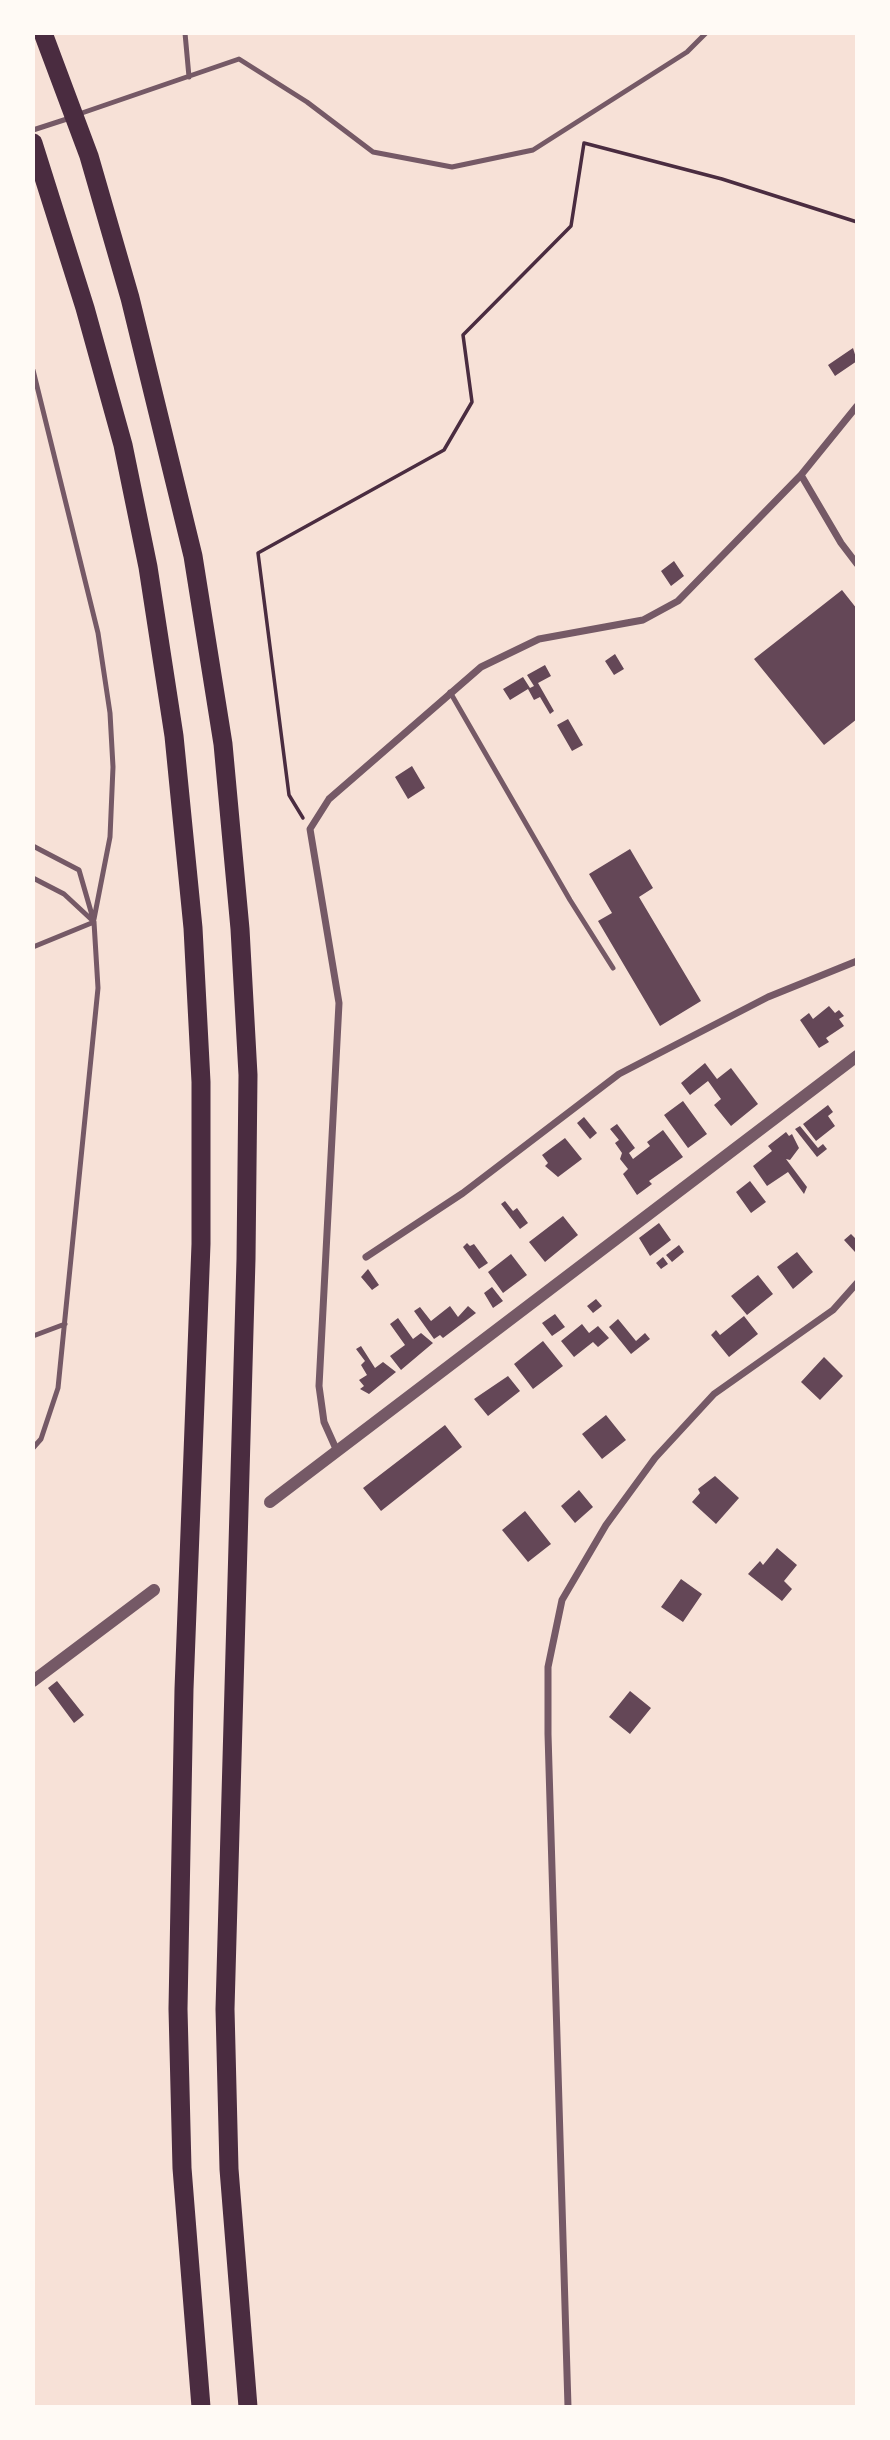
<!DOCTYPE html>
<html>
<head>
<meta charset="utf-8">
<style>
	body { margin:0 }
	#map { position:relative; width:890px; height:2440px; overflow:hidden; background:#f7e1d7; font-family:Commissioner,sans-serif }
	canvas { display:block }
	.frame { position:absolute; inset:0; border:35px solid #fffaf5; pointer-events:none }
</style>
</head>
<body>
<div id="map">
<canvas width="890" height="2440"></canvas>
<div class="frame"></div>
</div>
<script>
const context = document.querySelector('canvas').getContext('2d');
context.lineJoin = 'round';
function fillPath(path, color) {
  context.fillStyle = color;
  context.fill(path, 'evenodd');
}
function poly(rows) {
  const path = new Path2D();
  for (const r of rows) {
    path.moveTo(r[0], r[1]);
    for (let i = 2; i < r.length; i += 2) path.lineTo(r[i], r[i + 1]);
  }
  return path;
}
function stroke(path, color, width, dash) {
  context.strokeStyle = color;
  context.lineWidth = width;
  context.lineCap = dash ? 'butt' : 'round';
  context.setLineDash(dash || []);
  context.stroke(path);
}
fillPath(poly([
	[853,348,857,361,835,376,828,365],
	[674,561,684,576,671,586,661,571],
	[842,590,857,609,857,719,824,745,754,659],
	[615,654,624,669,614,675,605,661],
	[545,665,551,676,538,683,554,711,550,714,540,697,534,700,528,689,510,700,503,689,523,677,530,688,534,686,527,675],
	[568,719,583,745,572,751,557,725],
	[412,766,425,788,408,799,395,777],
	[630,849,653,888,639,897,701,1001,660,1026,598,921,612,913,589,874],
	[829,1006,835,1013,839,1010,844,1016,839,1019,844,1026,826,1038,829,1042,819,1048,800,1020,809,1013,813,1019],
	[705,1063,717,1079,731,1068,758,1104,731,1126,714,1105,721,1099,708,1081,690,1095,681,1083],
	[683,1101,707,1134,688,1148,664,1115],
	[828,1105,833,1112,828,1116,835,1126,816,1141,803,1124],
	[584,1117,597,1133,590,1139,577,1123],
	[617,1124,635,1148,629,1153,633,1159,650,1146,647,1142,663,1130,683,1157,649,1181,652,1184,637,1195,623,1174,628,1169,620,1159,622,1153,615,1143,619,1140,610,1129],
	[800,1126,818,1148,823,1144,827,1149,817,1157,795,1129],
	[786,1132,789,1136,792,1134,799,1148,790,1160,786,1159,807,1187,804,1194,788,1172,767,1186,753,1166,772,1151,768,1146],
	[565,1138,582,1159,558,1177,545,1166,548,1163,542,1155],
	[750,1181,766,1202,751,1213,736,1192],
	[505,1201,513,1211,517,1208,528,1223,520,1229,501,1204],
	[563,1216,578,1235,545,1262,529,1242],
	[659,1223,671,1240,650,1256,639,1238],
	[851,1234,857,1240,855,1252,844,1240],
	[467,1243,470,1246,474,1244,488,1263,479,1269,463,1247],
	[679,1245,684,1252,672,1262,666,1255],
	[797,1252,813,1272,793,1289,777,1267],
	[511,1254,527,1275,503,1293,488,1272],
	[663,1257,668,1264,661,1269,656,1263],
	[368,1269,379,1285,372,1290,361,1277],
	[758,1275,773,1294,747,1315,731,1296],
	[492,1287,503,1301,493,1308,484,1293],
	[596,1299,602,1306,593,1313,587,1306],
	[450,1306,458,1317,468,1306,476,1313,443,1338,440,1335,434,1339,414,1311,420,1307,431,1321],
	[555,1314,565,1327,552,1336,542,1323],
	[744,1316,758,1334,729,1357,711,1335,716,1330,720,1335],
	[398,1318,413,1339,421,1333,433,1343,401,1370,390,1356,405,1345,390,1324],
	[618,1319,636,1341,645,1333,650,1339,631,1354,609,1327],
	[582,1324,589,1333,598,1326,609,1338,598,1347,593,1342,574,1357,561,1341],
	[543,1341,563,1366,533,1389,514,1364],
	[361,1346,375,1368,383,1362,396,1372,369,1394,360,1389,364,1386,359,1380,367,1375,361,1365,365,1361,356,1349],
	[824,1357,843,1376,820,1400,801,1382],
	[508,1376,520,1391,488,1416,474,1399],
	[606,1415,626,1440,602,1459,582,1434],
	[445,1425,462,1447,381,1511,363,1488],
	[715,1476,739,1498,716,1524,692,1502,700,1493,698,1489],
	[579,1490,593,1507,575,1523,561,1506],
	[525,1511,551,1544,528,1562,502,1530],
	[777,1548,797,1565,784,1581,792,1589,782,1601,748,1574,760,1561,763,1565],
	[681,1579,702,1594,683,1622,661,1607],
	[57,1681,84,1715,74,1723,48,1688],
	[630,1691,651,1708,630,1734,609,1717]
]), '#644757');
stroke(poly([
	[303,818,289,795,258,553,444,450,472,402,463,335,571,226,584,143,722,179,857,222]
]), '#4a2c40', 3.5);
stroke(poly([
	[185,33,189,77],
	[79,114,239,59,307,102,373,152,452,167,533,150,687,52,706,33],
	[33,130,70,118],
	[33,370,98,633,110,713,113,767,110,837,94,919],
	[450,692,570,900,613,968],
	[33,846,79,870,94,922,98,988,58,1388,41,1439,33,1448],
	[33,878,64,894,92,920],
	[33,947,94,922],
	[33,1336,65,1324]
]), '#755966', 5);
stroke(poly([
	[801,475,841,543,857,564],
	[366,1257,463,1193,619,1074,768,997,857,961],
	[337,1451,324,1422,319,1386,339,1003,310,829,329,799,481,667,539,639,643,620,678,601,801,475,857,406],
	[568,2407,548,1734,548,1667,562,1600,606,1525,655,1458,714,1394,833,1310,857,1283]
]), '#755966', 7);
stroke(poly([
	[270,1502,857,1056],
	[33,1681,154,1590]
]), '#755966', 12);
stroke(poly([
	[43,33,89,156,130,298,193,556,223,744,240,929,248,1075,246,1259,225,2009,229,2169,248,2407],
	[33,143,85,308,123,445,148,567,174,736,193,928,201,1082,201,1244,184,1689,178,2009,182,2168,201,2407]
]), '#4a2c40', 19);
</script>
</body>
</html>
